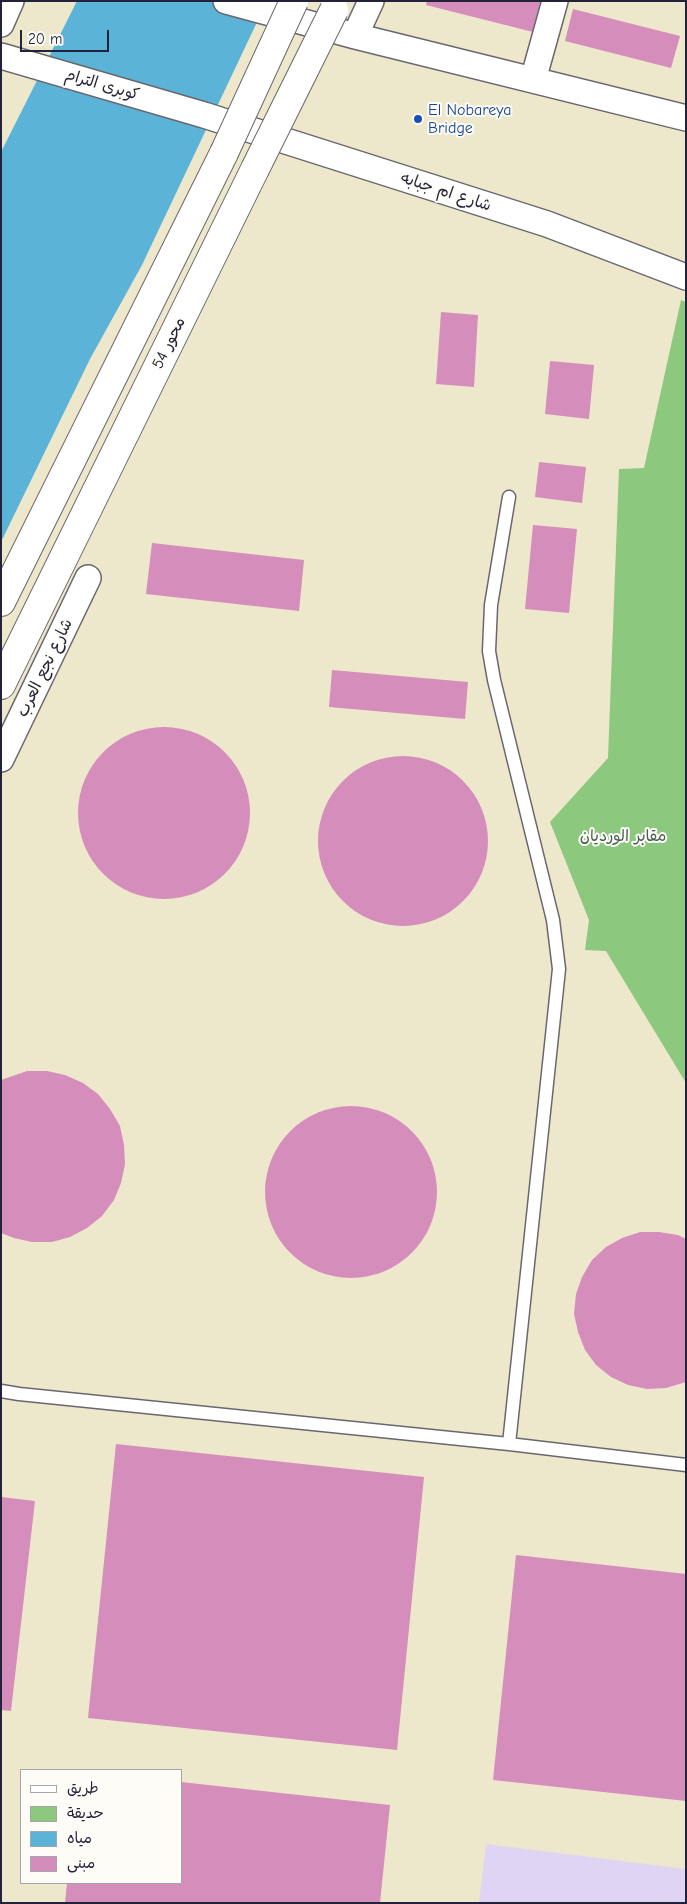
<!DOCTYPE html>
<html>
<head>
<meta charset="utf-8">
<style>
	body { margin:0 }
	#map { position:relative; width:687px; height:1904px; overflow:hidden; background:#ede7cb; font-family:"Comic Neue","Playpen Sans Arabic",sans-serif }
	canvas { display:block }
	.frame { position:absolute; inset:0; border:2px solid #22223b; pointer-events:none }
	.legend { position:absolute; left:20px; top:1769px; width:162px; height:115px; box-sizing:border-box; background:#fdfcf7; border:1px solid #a5a5ac; margin:0; padding:6px 9px; list-style:none; font-size:15px; color:#22223b }
	.legend li { display:flex; align-items:center; gap:10px; height:25px }
	.legend b { width:25px; border:1px solid #a5a5ac }
	.scale { position:absolute; left:20px; top:30px; width:89px; height:22px; box-sizing:border-box; border:2px solid #22223b; border-top:0; padding-left:6px; font-size:15px; line-height:18px; white-space:nowrap; color:#22223b; -webkit-text-stroke:4px #fdfcf7; paint-order:stroke }
</style>
</head>
<body>
<div id="map">
<canvas width="687" height="1904"></canvas>
<div class="frame"></div>
<ul class="legend">
<li><b style="height:6px;background:#fff"></b>طريق</li>
<li><b style="height:14px;background:#8cc87d"></b>حديقة</li>
<li><b style="height:14px;background:#5bb4d8"></b>مياه</li>
<li><b style="height:14px;background:#d58ebc"></b>مبنى</li>
</ul>
<div class="scale">20 m</div>
</div>
<script>
const context = document.querySelector('canvas').getContext('2d');
context.lineJoin = 'round';
function fillPath(path, color) {
  context.fillStyle = color;
  context.fill(path, 'evenodd');
}
function poly(rows) {
  const path = new Path2D();
  for (const r of rows) {
    if (r.length === 3) {
      path.moveTo(r[0] + r[2], r[1]);
      path.arc(r[0], r[1], r[2], 0, 2 * Math.PI);
      continue;
    }
    path.moveTo(r[0], r[1]);
    for (let i = 2; i < r.length; i += 2) path.lineTo(r[i], r[i + 1]);
  }
  return path;
}
function stroke(path, color, width, dash) {
  context.strokeStyle = color;
  context.lineWidth = width;
  context.lineCap = dash ? 'butt' : 'round';
  context.setLineDash(dash || []);
  context.stroke(path);
}
function write(font, color, halo, rows, align = 'center') {
  context.font = font + ' "Comic Neue","Playpen Sans Arabic",sans-serif';
  context.lineWidth = 4;
  context.setLineDash([]);
  context.textBaseline = 'middle';
  context.strokeStyle = halo;
  context.fillStyle = color;
  for (const [text, x, y, turn = 0] of rows) {
    context.save();
    context.translate(x, y);
    context.rotate((+turn || 0) * Math.PI / 180);
    context.textAlign = isNaN(turn) ? turn : align;
    if (halo) context.strokeText(text, 0, 0);
    context.fillText(text, 0, 0);
    context.restore();
  }
}
fillPath(poly([
	[486,1844,686,1869,686,1903,479,1903]
]), '#e0d4f4');
fillPath(poly([
	[681,300,686,302,686,1083,606,951,585,950,589,920,550,822,608,758,619,469,644,468]
]), '#8cc87d');
fillPath(poly([
	[77,1,267,1,142,265,90,359,1,542,1,152]
]), '#5bb4d8');
fillPath(poly([
	[427,1,541,1,533,32,426,5],
	[573,9,680,36,671,68,565,41],
	[441,312,478,315,474,387,436,384],
	[550,361,594,365,589,419,545,414],
	[539,462,586,467,582,503,535,497],
	[533,525,577,529,569,613,525,609],
	[152,543,304,560,299,611,146,594],
	[332,670,468,682,465,719,329,707],
	[164,813,86],
	[403,841,85],
	[27,1071,47,1071,65,1075,83,1083,98,1094,110,1109,120,1126,124,1145,125,1164,121,1183,114,1200,102,1216,87,1228,70,1237,52,1242,32,1242,14,1238,1,1233,1,1080],
	[351,1192,86],
	[640,1232,659,1232,678,1235,686,1239,686,1382,666,1388,647,1389,628,1385,611,1377,596,1365,585,1350,578,1332,574,1314,576,1294,582,1277,592,1260,606,1247,622,1238],
	[116,1444,424,1477,397,1750,88,1718],
	[1,1497,35,1501,11,1711,1,1710],
	[516,1555,686,1574,686,1801,493,1780],
	[181,1782,390,1805,380,1903,65,1903,67,1883,181,1883]
]), '#d58ebc');
const lane = poly([
	[509,497,491,605,489,651,494,680,553,920,559,969,509,1444],
	[1,1391,19,1394,509,1444,686,1465]
]);
const street = poly([
	[226,1,355,36,686,118],
	[1,24,11,1],
	[355,36,371,1],
	[1,56,204,115,547,224,686,277],
	[533,80,555,1],
	[1,759,88,578]
]);
const highway = poly([
	[1,602,224,153],
	[1,685,255,169]
]);
stroke(lane, '#69676d', 15);
stroke(street, '#69676d', 28);
stroke(highway, '#69676d', 30);
stroke(lane, '#fff', 12);
stroke(street, '#fff', 25);
stroke(highway, '#fff', 28);
const highwayBridge = poly([
	[224,153,294,1],
	[255,169,334,10]
]);
stroke(highwayBridge, '#69676d', 30, []);
stroke(highwayBridge, '#fff', 28);
for (const [x, y, r, color] of [
	[418,119,5,"#1a4fb4"]
]) {
  const dot = new Path2D();
  dot.arc(x, y, r, 0, 2 * Math.PI);
  context.fillStyle = color;
  context.fill(dot);
  stroke(dot, '#fdfcf7', 2);
}
write('16px', '#22223b', '#fdfcf7', [
	["كوبرى الترام",102,85,16],
	["شارع ام جبابه",446,192,18],
	["محور 54",169,343,-64],
	["شارع نجع العرب",45,668,-64]
]);
write('16px', '#164399', '#fdfcf7', [
	["El Nobareya",428,110],
	["Bridge",428,128]
], 'left');
write('16px', '#475c52', '#fdfcf7', [
	["مقابر الورديان",623,836]
]);
</script>
</body>
</html>
